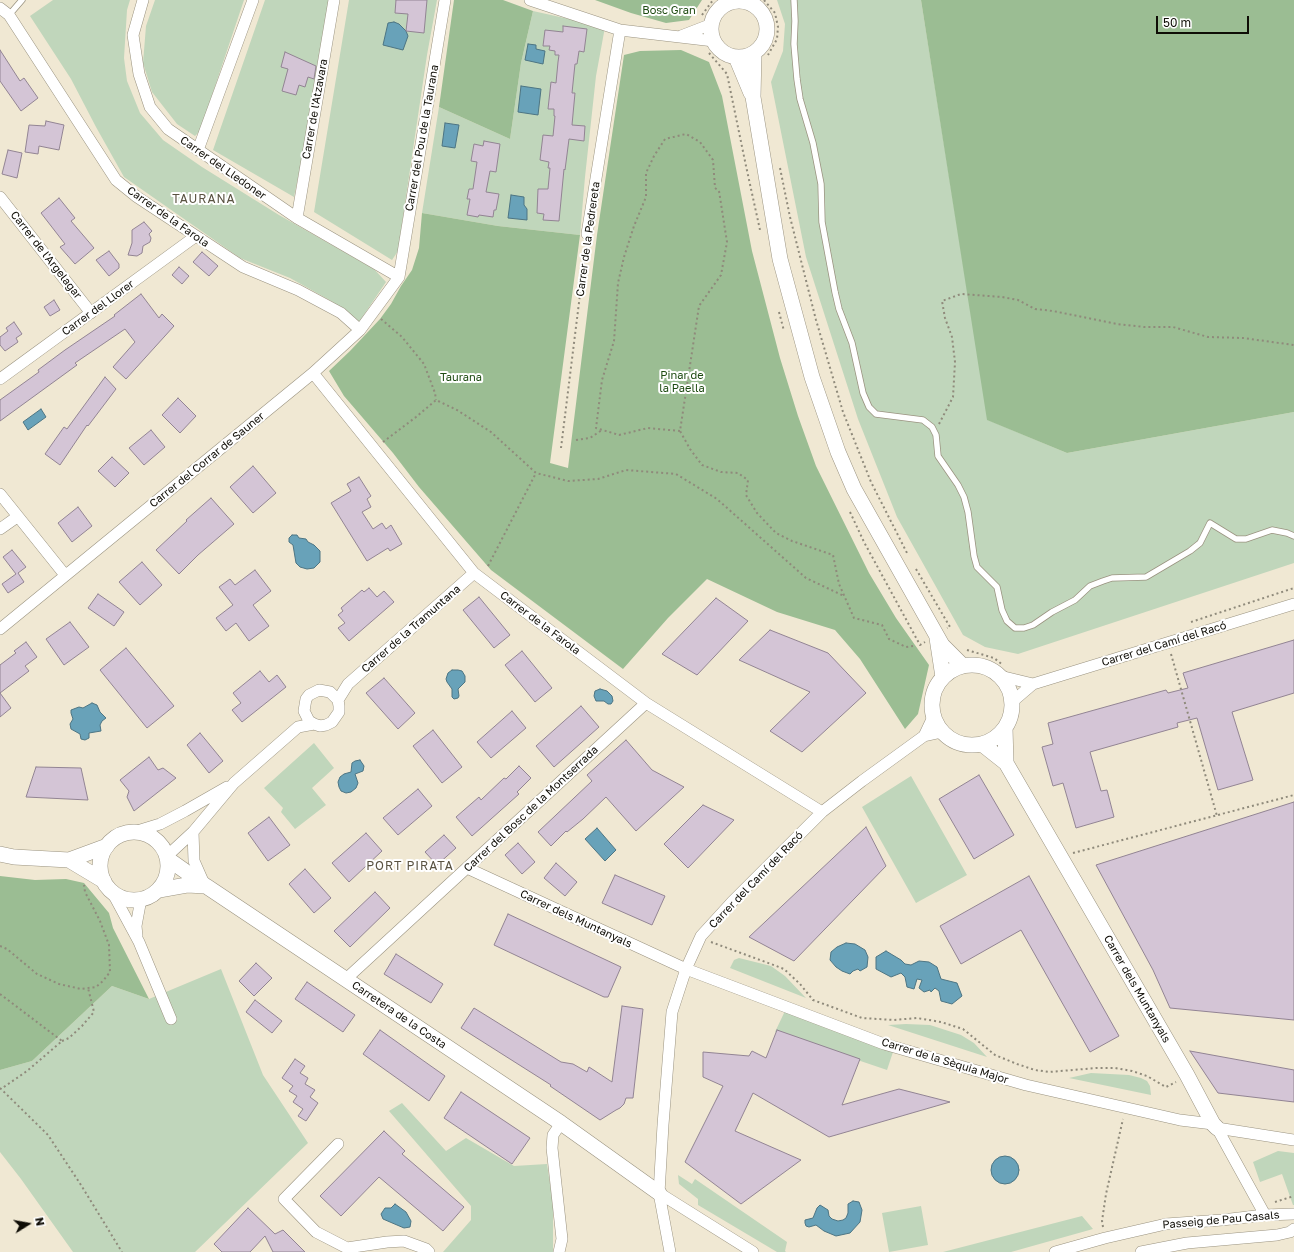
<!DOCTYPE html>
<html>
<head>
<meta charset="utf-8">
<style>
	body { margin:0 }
	#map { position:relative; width:1294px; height:1252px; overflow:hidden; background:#f0e8d3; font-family:"Golos Text",sans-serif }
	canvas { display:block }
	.north { position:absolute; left:8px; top:1204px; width:40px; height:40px; -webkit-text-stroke:3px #fff; paint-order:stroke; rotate:79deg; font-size:11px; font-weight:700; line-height:16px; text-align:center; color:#0f0d06 }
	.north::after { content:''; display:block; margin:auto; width:14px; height:18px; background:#0f0d06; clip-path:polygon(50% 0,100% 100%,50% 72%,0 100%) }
	.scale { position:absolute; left:1156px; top:16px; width:93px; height:18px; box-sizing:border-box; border:2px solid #0f0d06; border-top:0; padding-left:5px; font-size:12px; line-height:14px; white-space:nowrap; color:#0f0d06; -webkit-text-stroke:3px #fff; paint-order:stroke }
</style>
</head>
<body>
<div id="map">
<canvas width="1294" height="1252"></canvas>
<div class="north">N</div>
<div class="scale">50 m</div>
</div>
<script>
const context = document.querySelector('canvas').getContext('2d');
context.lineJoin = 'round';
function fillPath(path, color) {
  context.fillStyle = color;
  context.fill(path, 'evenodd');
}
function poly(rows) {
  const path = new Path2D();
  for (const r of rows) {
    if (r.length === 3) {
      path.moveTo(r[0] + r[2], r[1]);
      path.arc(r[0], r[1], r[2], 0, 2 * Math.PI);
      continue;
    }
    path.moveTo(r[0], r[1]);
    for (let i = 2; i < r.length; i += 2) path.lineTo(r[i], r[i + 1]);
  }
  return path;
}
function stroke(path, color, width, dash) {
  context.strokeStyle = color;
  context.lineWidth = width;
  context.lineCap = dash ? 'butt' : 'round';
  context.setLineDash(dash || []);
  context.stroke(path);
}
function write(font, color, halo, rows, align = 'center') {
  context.font = font + ' "Golos Text",sans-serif';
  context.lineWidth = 4;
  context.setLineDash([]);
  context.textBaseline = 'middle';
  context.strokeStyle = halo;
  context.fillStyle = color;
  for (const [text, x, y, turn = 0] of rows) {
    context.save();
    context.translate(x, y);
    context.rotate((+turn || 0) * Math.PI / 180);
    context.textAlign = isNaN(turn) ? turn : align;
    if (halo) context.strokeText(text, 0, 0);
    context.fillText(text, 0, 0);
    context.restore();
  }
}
fillPath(poly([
	[53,0,130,0,127,10,124,58,127,81,140,113,163,140,202,167,279,215,374,269,386,282,359,322,333,302,290,278,240,258,124,177,96,127,71,79,30,16],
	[155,0,244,0,200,131,195,136,177,124,152,92,143,63,146,26],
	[265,0,329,0,311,115,294,197,213,150],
	[349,0,437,0,427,55,398,251,392,260,314,212],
	[777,0,921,0,988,420,1067,453,1294,412,1294,563,1018,654,985,647,963,635,897,517,858,419,806,257,771,82,783,51,785,24],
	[533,11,605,27,596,76,585,177,580,235,498,226,422,213,439,107,510,139,521,63],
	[314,743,334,768,312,788,326,805,295,829,281,812,283,808,264,788],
	[911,776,967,875,916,903,862,807],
	[739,958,771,966,785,976,806,998,730,968,734,960],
	[221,969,263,1075,308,1143,195,1252,73,1252,21,1179,0,1152,0,1070,32,1061,112,986,149,999],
	[785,1011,893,1052,887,1070,775,1032],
	[906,1024,930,1025,961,1035,974,1043,987,1057,888,1025],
	[1091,1073,1129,1075,1141,1078,1147,1081,1150,1086,1151,1095,1069,1078],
	[402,1103,446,1151,466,1138,514,1166,547,1164,553,1203,553,1252,443,1252,471,1220,471,1206,389,1111],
	[1278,1151,1294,1153,1294,1205,1293,1205,1282,1174,1260,1182,1253,1162],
	[678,1175,692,1184,695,1179,787,1242,785,1251,786,1252,777,1252,698,1205,698,1199,679,1184],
	[921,1206,928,1245,889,1252,882,1213],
	[1082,1216,1093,1229,1011,1252,943,1252]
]), '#c0d6bb');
fillPath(poly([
	[454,0,503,0,533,11,521,63,510,139,439,107],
	[595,0,702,0,689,20,666,23,631,13],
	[921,0,1294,0,1294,412,1067,453,987,420],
	[681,50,709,62,722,96,752,251,780,358,798,416,816,466,869,573,896,618,929,665,918,714,905,729,860,659,835,630,777,612,707,579,668,618,623,669,491,570,419,487,393,453,344,396,329,371,350,351,380,319,391,304,401,286,412,270,419,248,422,213,498,226,580,235,550,463,568,468,597,235,624,55,640,51],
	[0,876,35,880,66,879,84,883,109,913,113,928,149,999,112,986,32,1061,0,1070]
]), '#9bbd93');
const water = poly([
	[394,22,399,24,406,31,408,36,403,50,383,45,388,23,394,22],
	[528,44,536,45,536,49,545,51,543,64,525,60,528,44],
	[521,86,541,89,538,115,518,112,521,86],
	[445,123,459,125,455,148,442,146,445,123],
	[511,195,524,197,524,205,527,209,527,220,508,218,511,195],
	[41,409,46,417,28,430,23,422,41,409],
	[292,535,297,535,299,538,306,539,308,542,314,545,320,551,320,562,314,568,307,569,300,567,296,563,293,545,289,542,289,538,292,535],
	[452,670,458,670,462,671,465,676,465,682,458,689,459,696,458,698,454,699,452,697,452,689,447,682,446,679,448,673,452,670],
	[600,689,607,691,612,696,613,701,611,704,608,704,604,701,596,701,594,696,595,691,600,689],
	[92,703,97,705,100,712,106,718,102,721,100,725,101,731,89,733,89,738,85,740,81,739,80,734,71,729,70,724,73,719,71,713,71,710,79,707,83,708,92,703],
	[360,760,364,766,363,771,355,774,358,783,356,788,351,792,346,793,341,791,339,787,338,782,340,777,344,774,351,772,352,763,355,761,360,760],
	[597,828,616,850,605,861,585,839,597,828],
	[846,943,855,944,865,950,868,957,867,967,860,971,858,969,853,971,850,974,842,971,836,967,830,960,831,952,837,947,846,943],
	[886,951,901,960,905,964,911,965,919,961,929,962,937,967,941,979,957,983,962,996,952,1004,941,1001,939,991,935,988,931,992,930,990,924,992,919,988,922,980,917,979,914,989,907,987,905,977,901,973,891,977,876,969,876,957,886,951],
	[1005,1170,14],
	[853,1201,859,1202,862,1210,860,1222,850,1233,836,1236,824,1231,816,1225,809,1227,806,1226,805,1223,805,1220,813,1218,817,1208,820,1205,828,1210,829,1216,832,1219,838,1221,843,1220,846,1218,848,1213,848,1204,853,1201],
	[395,1204,406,1212,411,1221,410,1227,404,1228,383,1219,381,1214,385,1208,391,1208,395,1204]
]);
fillPath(water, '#68a2b9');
stroke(water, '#4d7583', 1);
const building = poly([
	[396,0,427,0,424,33,406,31,408,14,395,13,396,0],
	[563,26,587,29,584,52,579,51,577,64,575,64,572,93,575,93,572,125,585,126,584,141,569,139,565,170,564,169,559,221,543,220,544,214,537,213,538,189,548,189,550,168,548,168,549,162,540,160,543,135,553,136,555,116,554,116,554,109,548,109,551,82,556,83,558,62,559,55,555,55,555,51,549,50,550,46,543,46,545,30,563,32,563,26],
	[0,50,20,81,24,78,38,98,21,111,0,81,0,50],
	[285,52,316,66,314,79,308,77,305,87,299,85,296,95,282,91,288,69,281,67,285,52],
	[46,121,64,125,59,150,39,146,38,154,25,152,29,125,45,126,46,121],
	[484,141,500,144,496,172,490,171,486,192,499,194,496,210,494,210,493,217,479,215,478,217,467,215,470,199,467,199,469,189,473,189,477,162,471,161,474,144,483,146,484,141],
	[8,150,22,153,17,178,2,174,8,150],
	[59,198,75,218,71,221,94,248,75,264,60,247,65,244,41,213,59,198],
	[144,222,152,231,149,234,151,238,150,242,143,246,142,253,137,256,128,255,132,243,132,230,144,222],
	[109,251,119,264,119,268,109,276,96,260,109,251],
	[202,252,218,266,209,276,193,262,202,252],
	[179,267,189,276,182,284,172,275,179,267],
	[141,294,159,318,162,314,174,326,126,379,113,367,135,342,125,329,75,363,77,365,0,421,0,400,39,372,38,370,65,350,115,316,114,315,141,294],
	[54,300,60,310,50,316,44,307,54,300],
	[14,322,22,334,16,338,18,342,5,351,0,345,0,337,8,331,6,328,14,322],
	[105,377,116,389,88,426,87,425,60,465,45,454,64,427,67,429,105,377],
	[178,398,196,416,180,433,162,415,178,398],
	[151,430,165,447,144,465,129,448,151,430],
	[112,457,129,473,115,487,98,471,112,457],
	[253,466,276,493,253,513,230,487,253,466],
	[359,477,371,496,367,499,371,507,362,512,373,529,382,523,386,529,391,525,402,544,390,551,388,548,367,561,331,503,351,491,347,484,359,477],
	[211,498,234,524,198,555,179,574,156,550,187,521,186,520,211,498],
	[78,507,92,526,72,542,58,523,78,507],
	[12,550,26,567,18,573,24,582,8,593,2,584,16,574,3,557,12,550],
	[142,562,162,585,140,605,119,582,142,562],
	[255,570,271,591,253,605,269,626,249,641,236,623,226,631,216,618,233,605,219,587,230,579,235,585,255,570],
	[369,588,377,597,384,591,394,602,349,641,338,628,345,623,338,615,343,611,341,608,362,590,364,592,369,588],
	[98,594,124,612,114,626,88,608,98,594],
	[479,597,510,635,494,648,463,610,479,597],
	[716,598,748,621,697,675,662,654,716,598],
	[70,622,89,647,64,665,46,639,70,622],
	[770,630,828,653,866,693,802,752,770,731,810,692,739,660,770,630],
	[1294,640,1294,693,1232,712,1253,780,1218,790,1197,718,1177,723,1178,727,1090,752,1101,791,1107,790,1114,817,1076,828,1063,783,1053,786,1042,747,1053,744,1048,723,1166,690,1168,693,1188,688,1183,673,1294,640],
	[26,642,37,657,25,666,29,671,0,693,11,708,0,717,0,665,16,653,14,651,26,642],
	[126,648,174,706,147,728,100,670,126,648],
	[522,651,552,688,535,702,505,665,522,651],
	[260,671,269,682,277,675,286,687,242,722,232,710,241,703,233,693,260,671],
	[384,678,415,713,398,729,366,693,384,678],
	[581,706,599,727,554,767,536,746,581,706],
	[512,711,526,728,491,758,477,742,512,711],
	[433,730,462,767,442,783,413,746,433,730],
	[200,733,223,761,209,773,187,745,200,733],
	[626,740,652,770,684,787,636,831,606,797,583,819,567,832,566,831,551,846,538,832,592,781,587,775,626,740],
	[149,757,158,770,163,768,176,778,134,811,127,797,129,791,120,780,149,757],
	[519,766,531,778,517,792,519,794,472,836,456,817,479,797,481,800,504,778,506,779,519,766],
	[36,767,81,768,88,800,26,797,36,767],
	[979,775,1014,835,974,859,939,799,979,775],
	[418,789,432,806,398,835,383,818,418,789],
	[1294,802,1294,1020,1170,1008,1153,970,1096,865,1294,802],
	[703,805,734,820,688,868,664,844,703,805],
	[269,817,290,845,268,861,248,833,269,817],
	[866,827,886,866,794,961,749,937,866,827],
	[366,833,382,851,349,882,332,863,366,833],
	[444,835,456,848,437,865,425,852,444,835],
	[518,843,535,862,522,874,505,855,518,843],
	[556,863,577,882,565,896,544,878,556,863],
	[305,869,331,898,314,913,289,884,305,869],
	[615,875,665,896,652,925,602,903,615,875],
	[1029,876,1119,1036,1090,1052,1021,930,961,964,940,926,1029,876],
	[375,892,390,908,350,947,334,931,375,892],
	[508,914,621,967,608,997,604,997,494,945,508,914],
	[396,954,443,984,431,1003,384,974,396,954],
	[256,963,272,978,254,996,239,981,256,963],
	[307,982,355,1015,343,1032,295,999,307,982],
	[255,1000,282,1021,272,1033,246,1012,255,1000],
	[622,1006,643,1009,633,1098,626,1098,624,1104,620,1108,616,1110,600,1120,550,1086,551,1085,461,1028,474,1008,561,1062,573,1064,587,1072,589,1067,612,1082,622,1006],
	[380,1030,445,1076,429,1101,363,1054,380,1030],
	[777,1030,860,1059,842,1105,899,1089,950,1102,829,1137,753,1093,735,1131,801,1160,741,1204,685,1162,723,1086,703,1077,703,1052,749,1056,752,1051,766,1058,777,1030],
	[1190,1051,1294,1070,1294,1102,1218,1093,1190,1051],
	[295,1059,305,1066,300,1073,308,1078,305,1084,315,1090,310,1097,318,1103,306,1121,298,1116,303,1109,293,1102,297,1096,289,1091,293,1086,282,1078,295,1059],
	[461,1092,530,1138,512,1164,444,1118,461,1092],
	[384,1131,405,1151,402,1154,464,1207,443,1231,379,1177,341,1216,320,1196,384,1131],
	[248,1208,275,1234,283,1230,305,1252,273,1252,265,1236,250,1252,222,1252,214,1244,248,1208]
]);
fillPath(building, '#d4c5d6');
stroke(building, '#928493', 1);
const lane = poly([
	[794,0,795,21,794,44,797,79,800,99,813,143,821,184,822,222,835,292,839,309,852,343,863,393,869,407,876,414,923,420,932,427,936,435,938,456,958,485,964,497,968,512,974,556,977,567,997,587,1002,610,1007,621,1015,628,1024,628,1033,625,1052,612,1075,600,1090,586,1103,581,1112,578,1146,577,1190,551,1200,543,1210,523,1236,539,1246,539,1272,530,1287,533,1294,536],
	[9,15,22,0]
]);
const street = poly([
	[143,0,133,35,139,74,150,107,168,129,297,218,399,277],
	[530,0,620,30,714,41],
	[0,8,9,15,116,180,137,197,243,267,298,290,341,313,360,330],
	[681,36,712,24],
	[198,150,253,0],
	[0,197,91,313],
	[297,218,334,0],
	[587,234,620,30],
	[313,373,474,573,646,703,822,812],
	[0,379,196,236],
	[0,494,65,575],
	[0,529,17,517],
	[0,629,313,373,360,330,399,277,445,0],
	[1000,676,1033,684],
	[338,700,348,684,474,573],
	[1012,702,1033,684,1294,604],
	[924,736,933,717],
	[134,832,160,824,185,811,227,787],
	[193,832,194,861,205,886],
	[167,856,193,832,234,783,298,727,314,724,320,726,326,725,332,722,339,712,339,706,338,700,330,692,319,690,309,695,306,699,304,711,309,721,314,724],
	[467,868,686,969,884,1044,1026,1085,1180,1120,1213,1124],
	[111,890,139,942,171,1019],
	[137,936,136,926,141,899],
	[346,979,646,703],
	[1217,1128,1265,1215],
	[1217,1128,1294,1140],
	[338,1144,284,1199,316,1232,347,1248,349,1252],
	[659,1193,753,1252],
	[347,1248,387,1242,404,1241,426,1249,429,1252],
	[559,1252,562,1239,552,1148,553,1135,561,1123],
	[670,1252,659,1193,663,1125,672,1012,686,969,701,936,732,902,822,812,862,781,924,736,942,732],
	[1055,1252,1105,1238,1166,1224,1222,1220,1265,1215,1294,1214],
	[1141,1252,1187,1243,1277,1235,1290,1232,1294,1229]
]);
const secondary = poly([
	[739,29,28],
	[754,53,753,97,780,259,812,377,838,452,854,489,942,645,963,666],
	[736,57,751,93],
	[937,638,943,677],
	[972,705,40],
	[1005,728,1006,763],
	[982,744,1006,763,1187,1075,1213,1124,1217,1128],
	[134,866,34],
	[0,854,14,857,69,860,107,846],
	[168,859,206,886,561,1123,659,1193],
	[69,860,104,881],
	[159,890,187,885,206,886]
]);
stroke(lane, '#9a9380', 7);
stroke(street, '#9a9380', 12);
stroke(secondary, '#9a9380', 16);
stroke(poly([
	[764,0,775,13,778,27,777,39,768,55],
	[702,15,713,0],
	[709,53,727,74,746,166,760,230],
	[780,168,790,217,816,320,843,412,871,482,907,553],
	[779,312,784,331],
	[381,319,402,337,424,364,435,393,436,400],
	[939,424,953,397,955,362,952,337,945,318,942,301,961,294,1002,297,1018,300,1035,309,1053,311,1117,324,1144,327,1173,327,1208,337,1243,338,1294,345],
	[680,431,648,428,619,435,596,428,602,380,614,341,618,283,624,257,634,226,646,197,646,173,654,156,665,139,686,134,700,142,713,160,715,188,719,191,727,242,721,275,699,306,680,431,690,449,702,465,721,472,738,473,748,480,746,495,757,513,776,533,792,541,833,555,839,584,854,618,882,625,889,639,906,647,913,646],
	[576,440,590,438,602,430],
	[383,442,416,417,436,400,457,410,491,432,536,473,568,481,598,479,626,470,676,474,717,499,806,578,844,596],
	[561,448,586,246],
	[850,512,864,542,920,645,925,642],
	[488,566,536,473],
	[916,569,950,627,947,628],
	[1191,622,1294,588],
	[967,650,994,658,1003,665],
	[1171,654,1217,816],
	[1073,853,1294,795],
	[711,942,771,964,784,969,800,984,813,1000,862,1018,894,1020,917,1018,941,1022,963,1029,995,1055,1017,1064,1035,1070,1049,1072,1096,1068,1115,1068,1132,1071,1147,1076,1166,1087,1176,1082],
	[0,946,7,949,37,974,59,984,81,989,96,987,103,981,110,972,109,945,100,921,85,892,84,885],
	[0,994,62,1041,27,1071,1,1089],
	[62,1041,69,1038,82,1026,94,1012,88,988],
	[0,1088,48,1135,81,1185,122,1252],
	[1275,1202,1294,1196],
	[1103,1227,1102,1221,1106,1194,1123,1119]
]), '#8f8a7b', 2, [2, 3]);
stroke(lane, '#fff', 5.5);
stroke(street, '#fff', 11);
stroke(secondary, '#fff', 15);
write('11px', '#1e4b12', '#fff', [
	["Bosc Gran",669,11],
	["Pinar de",682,376],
	["la Paella",682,389],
	["Taurana",461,378]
]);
write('11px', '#0f0d06', '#fff', [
	["Carrer de l'Atzavara",315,109,-80],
	["Carrer del Pou de la Taurana",422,138,-80],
	["Carrer del Lledoner",223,168,35],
	["Carrer de la Farola",168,217,35],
	["Carrer de la Pedrereta",588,239,-82],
	["Carrer de l'Argelagar",46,255,52],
	["Carrer del Llorer",98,308,-36],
	["Carrer del Corrar de Sauner",207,460,-39],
	["Carrer de la Farola",540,623,37],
	["Carrer de la Tramuntana",411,629,-41],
	["Carrer del Camí del Racó",1164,644,-17],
	["Carrer del Bosc de la Montserrada",531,809,-43],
	["Carrer del Camí del Racó",756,880,-46],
	["Carrer dels Muntanyals",576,919,25],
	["Carrer dels Muntanyals",1137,989,60],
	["Carretera de la Costa",399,1015,34],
	["Carrer de la Sèquia Major",945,1061,17],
	["Passeig de Pau Casals",1221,1220,-5]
]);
context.letterSpacing = '1px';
write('12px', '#595241', '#fff', [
	["TAURANA",204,199],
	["PORT PIRATA",410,866]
]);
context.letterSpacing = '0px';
</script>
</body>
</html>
